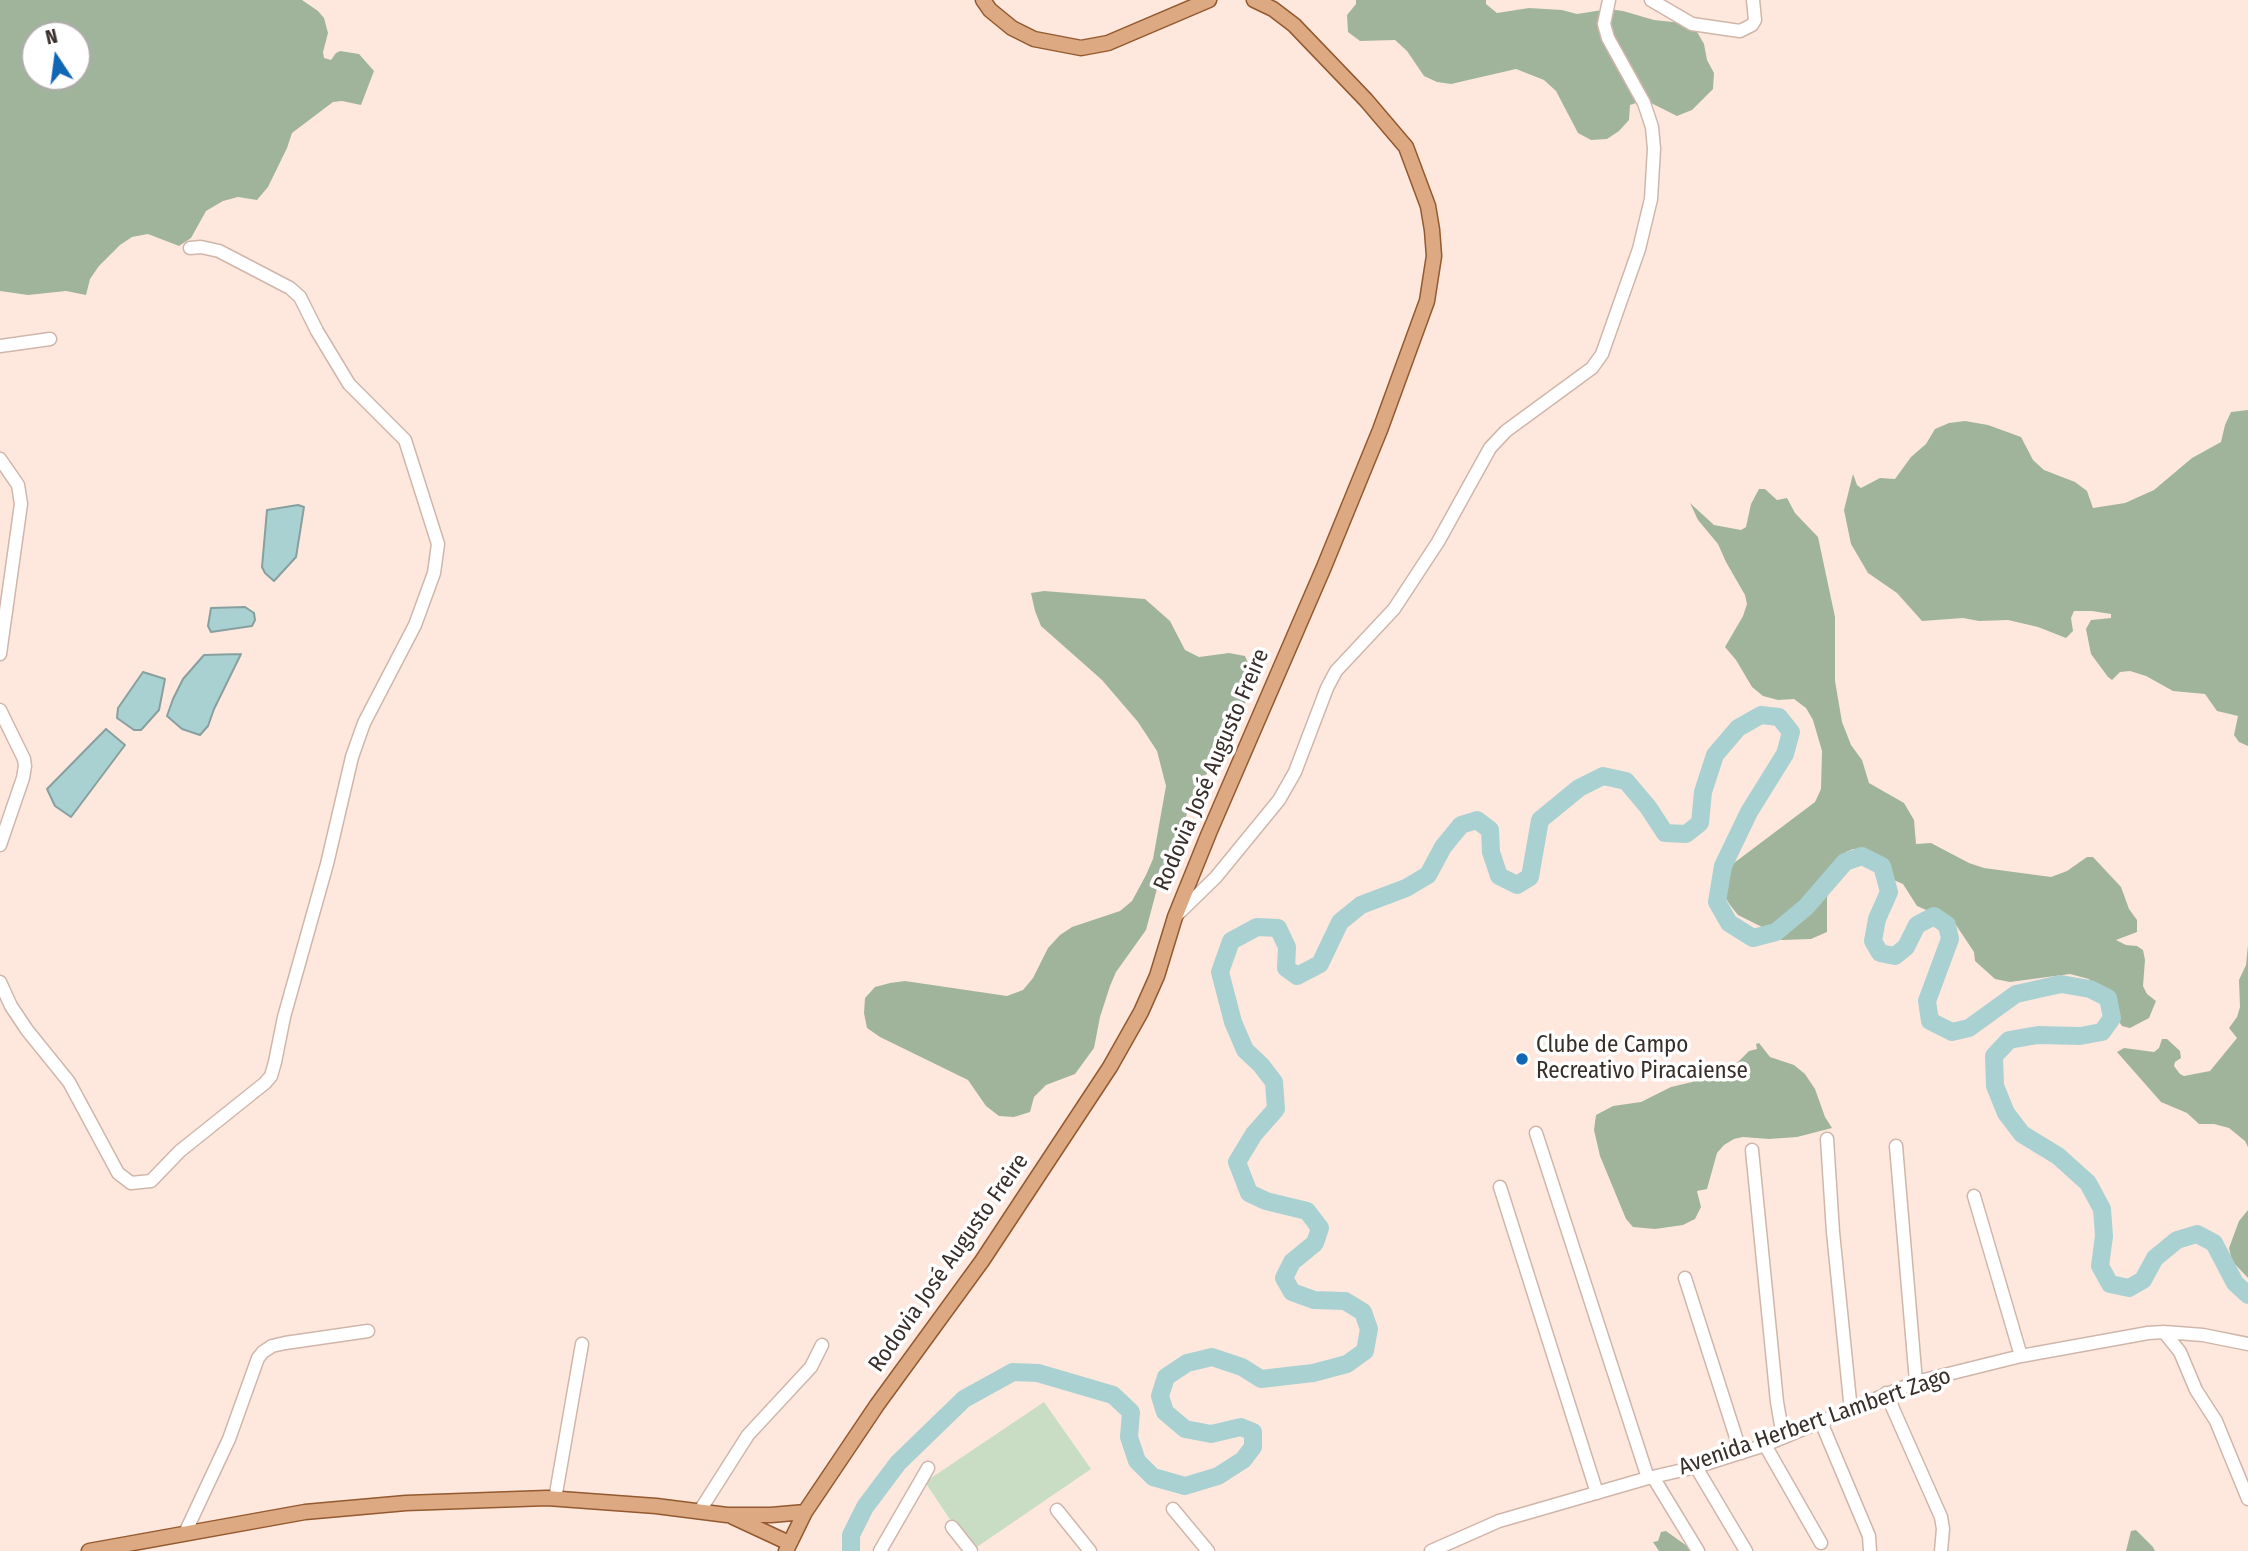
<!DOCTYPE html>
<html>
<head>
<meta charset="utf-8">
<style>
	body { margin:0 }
	#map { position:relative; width:2248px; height:1551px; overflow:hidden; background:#fee8de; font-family:"Fira Sans Condensed",sans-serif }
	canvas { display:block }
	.north { position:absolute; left:21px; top:21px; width:70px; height:70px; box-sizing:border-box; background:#fff; border:2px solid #afabaa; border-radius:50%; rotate:347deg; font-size:19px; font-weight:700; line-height:28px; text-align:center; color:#382e2a }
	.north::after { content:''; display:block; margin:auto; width:24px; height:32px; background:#1267b5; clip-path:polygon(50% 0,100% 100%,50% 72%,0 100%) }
</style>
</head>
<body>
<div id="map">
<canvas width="2248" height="1551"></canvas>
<div class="north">N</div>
</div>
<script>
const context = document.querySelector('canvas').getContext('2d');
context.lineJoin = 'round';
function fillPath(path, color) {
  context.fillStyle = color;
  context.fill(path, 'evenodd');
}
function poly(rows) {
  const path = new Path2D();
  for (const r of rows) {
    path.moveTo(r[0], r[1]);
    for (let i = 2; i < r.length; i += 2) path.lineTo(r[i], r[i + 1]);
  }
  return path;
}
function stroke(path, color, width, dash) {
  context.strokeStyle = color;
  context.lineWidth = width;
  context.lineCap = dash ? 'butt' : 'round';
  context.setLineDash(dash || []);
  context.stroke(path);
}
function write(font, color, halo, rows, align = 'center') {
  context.font = font + ' "Fira Sans Condensed",sans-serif';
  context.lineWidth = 7;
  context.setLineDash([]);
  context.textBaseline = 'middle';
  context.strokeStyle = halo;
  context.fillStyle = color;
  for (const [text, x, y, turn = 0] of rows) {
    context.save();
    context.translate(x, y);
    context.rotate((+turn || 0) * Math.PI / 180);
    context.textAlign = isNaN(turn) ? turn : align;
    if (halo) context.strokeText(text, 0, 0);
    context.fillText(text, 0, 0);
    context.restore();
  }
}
fillPath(poly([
	[1044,1402,1091,1469,971,1551,925,1482]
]), '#c9dcc4');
fillPath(poly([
	[0,0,302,0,318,11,324,18,328,33,323,52,324,58,331,60,336,53,340,51,359,54,374,71,361,105,342,101,333,102,292,133,287,148,268,187,257,200,238,197,223,201,206,211,191,238,179,246,148,234,132,237,120,245,99,266,90,279,86,295,66,291,28,295,0,291],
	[35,35,77,35,77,77,35,77],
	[1356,0,1486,0,1486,4,1497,13,1529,8,1562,10,1577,14,1609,9,1623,11,1654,20,1682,23,1696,30,1704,44,1707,60,1714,73,1713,89,1692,110,1677,116,1645,100,1630,105,1629,120,1619,131,1607,139,1591,140,1578,133,1556,91,1544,80,1516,69,1451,84,1437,82,1424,76,1407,51,1395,40,1360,41,1348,32,1347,15,1356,4],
	[2248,410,2248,746,2239,742,2234,735,2238,716,2217,711,2205,694,2173,691,2146,676,2130,671,2120,672,2112,680,2108,677,2091,654,2086,629,2091,620,2111,618,2111,614,2092,611,2074,611,2071,618,2073,631,2066,638,2038,627,2008,620,1979,621,1963,618,1922,621,1897,593,1868,573,1851,544,1844,510,1853,474,1857,485,1861,488,1880,478,1895,479,1911,457,1926,444,1935,429,1949,423,1965,421,1988,425,2021,437,2033,460,2044,470,2075,482,2087,491,2093,508,2125,503,2154,490,2192,458,2221,442,2225,425,2231,412],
	[1759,489,1765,489,1777,500,1787,498,1795,513,1818,537,1835,617,1835,681,1842,722,1851,745,1862,760,1869,783,1904,803,1914,820,1916,844,1931,843,1969,863,1984,868,2051,877,2067,871,2087,857,2093,857,2121,887,2129,909,2137,920,2137,932,2116,940,2126,945,2137,946,2143,950,2145,960,2143,986,2147,994,2156,1001,2149,1018,2130,1028,2122,1026,2089,979,2070,974,2010,982,1995,979,1975,961,1974,952,1954,922,1917,906,1903,884,1889,878,1882,866,1862,850,1853,849,1846,852,1833,868,1827,898,1827,932,1811,939,1782,940,1771,938,1764,928,1738,915,1730,905,1718,886,1730,866,1815,802,1821,789,1822,751,1813,720,1806,708,1794,699,1778,700,1763,696,1752,687,1736,660,1725,647,1743,616,1747,604,1745,595,1726,562,1718,544,1698,520,1690,503,1714,525,1741,530,1746,527,1751,504],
	[1044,591,1145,599,1170,621,1185,650,1199,657,1229,653,1245,656,1251,670,1247,699,1234,727,1217,754,1188,809,1184,826,1158,885,1146,930,1116,972,1110,986,1100,1017,1094,1048,1075,1074,1046,1085,1034,1097,1030,1112,1014,1117,999,1116,986,1106,968,1080,880,1037,867,1028,864,1013,865,998,875,987,890,983,905,981,1007,996,1023,990,1033,978,1048,948,1060,935,1072,927,1120,911,1132,901,1146,875,1153,859,1166,786,1157,751,1138,722,1102,680,1041,626,1035,611,1031,593],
	[2248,945,2248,1147,2245,1141,2229,1128,2214,1124,2199,1124,2187,1113,2161,1102,2117,1052,2124,1048,2154,1052,2159,1048,2162,1039,2167,1039,2180,1051,2181,1058,2175,1062,2174,1066,2180,1074,2184,1076,2210,1071,2237,1038,2229,1028,2237,1017,2240,1007,2239,980,2246,965],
	[1759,1043,1770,1057,1794,1065,1805,1074,1815,1089,1825,1117,1832,1128,1797,1137,1769,1139,1743,1137,1734,1139,1724,1145,1717,1153,1707,1189,1697,1191,1701,1207,1695,1219,1683,1225,1655,1229,1633,1227,1626,1219,1600,1156,1594,1130,1596,1115,1613,1106,1641,1102,1671,1087,1713,1077,1738,1062,1749,1051,1757,1049,1756,1044],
	[2248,1210,2248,1278,2232,1261,2229,1248,2239,1221],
	[2136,1530,2153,1547,2155,1551,2126,1551,2131,1531],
	[1666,1531,1694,1551,1659,1551,1653,1542,1658,1541,1661,1532]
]), '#a0b49b');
const water = poly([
	[298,505,304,507,296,557,274,581,265,573,262,567,267,510,298,505],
	[245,607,254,613,255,620,252,626,211,632,208,626,211,608,245,607],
	[241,654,214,709,208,726,200,735,182,729,167,716,173,699,183,679,204,655,241,654],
	[143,672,165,679,159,710,141,730,134,730,117,718,118,708,143,672],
	[106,729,125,745,71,817,55,806,47,789,106,729]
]);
fillPath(water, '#a9d1d1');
stroke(water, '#87a09f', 2);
stroke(poly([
	[851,1551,851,1535,865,1507,898,1463,964,1399,1013,1372,1038,1373,1113,1395,1131,1412,1129,1437,1137,1461,1153,1477,1185,1486,1218,1476,1243,1460,1253,1447,1253,1432,1241,1427,1211,1434,1185,1429,1165,1412,1160,1396,1166,1377,1187,1363,1212,1357,1242,1367,1261,1379,1313,1373,1347,1364,1365,1351,1369,1329,1363,1312,1345,1301,1314,1300,1292,1292,1284,1278,1292,1262,1315,1243,1320,1228,1307,1211,1266,1201,1249,1193,1237,1162,1254,1134,1276,1109,1274,1082,1261,1065,1245,1050,1233,1022,1220,972,1231,941,1257,927,1278,928,1287,947,1286,968,1297,976,1320,964,1340,922,1361,905,1406,888,1428,875,1443,847,1461,825,1477,820,1490,830,1491,852,1499,876,1517,885,1530,877,1540,820,1579,788,1603,776,1626,781,1648,807,1665,833,1686,834,1700,823,1703,792,1715,755,1738,728,1761,715,1779,717,1791,732,1785,754,1749,812,1723,866,1717,902,1729,923,1753,938,1776,932,1806,907,1845,862,1862,856,1882,866,1889,892,1877,919,1873,941,1880,953,1895,956,1906,947,1917,925,1934,916,1947,925,1950,939,1927,1001,1930,1021,1952,1032,1969,1028,2016,994,2061,984,2090,989,2108,998,2112,1018,2102,1032,2080,1036,2038,1035,2009,1040,1994,1056,1995,1086,2006,1113,2022,1134,2058,1156,2088,1183,2102,1209,2104,1236,2100,1266,2110,1284,2129,1288,2143,1280,2155,1258,2177,1240,2197,1234,2214,1243,2235,1283,2248,1295]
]), '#a9d1d1', 18);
const minor = poly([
	[1651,0,1692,24,1740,31,1752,25,1755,20,1753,0],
	[0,346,50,339],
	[0,459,18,485,21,504,0,654],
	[0,710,24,759,25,766,23,778,0,845],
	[1175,917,1216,877,1279,800,1295,772,1327,688,1336,671,1394,609,1438,542,1490,448,1506,431,1592,368,1602,354,1639,249,1651,199,1654,149,1652,127,1644,103,1608,38,1604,24,1609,0],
	[0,982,11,1006,27,1030,69,1082,118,1173,131,1183,151,1181,180,1151,265,1083,271,1076,275,1062,284,1017,327,864,352,757,364,723,415,625,434,573,438,544,405,440,349,384,317,331,300,297,290,288,219,251,201,247,190,248],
	[1536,1133,1648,1478],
	[1827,1139,1833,1232,1851,1411],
	[1896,1146,1916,1382],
	[1752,1150,1777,1402,1783,1437],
	[1500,1187,1597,1493],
	[1974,1196,2021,1356],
	[1685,1278,1741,1453],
	[2164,1332,2180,1352,2196,1390,2216,1421,2248,1499],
	[1886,1393,1941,1517,1943,1529,1941,1551],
	[1821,1422,1869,1536,1870,1551],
	[1765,1445,1821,1543],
	[1696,1467,1746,1551],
	[1653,1477,1698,1551],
	[555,1499,582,1344],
	[1173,1509,1208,1551],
	[1057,1510,1090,1551],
	[699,1512,748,1435,811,1367,822,1345],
	[952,1527,971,1551],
	[185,1533,229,1439,258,1358,263,1352,272,1346,285,1343,368,1331],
	[880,1551,928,1468],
	[1431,1551,1499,1521,1648,1478,1696,1467,1765,1445,1916,1382,2021,1356,2148,1333,2164,1332,2203,1335,2248,1344]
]);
const major = poly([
	[983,0,990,10,1012,28,1034,39,1081,48,1108,43,1209,0],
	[733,1517,789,1543],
	[89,1551,305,1512,406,1503,547,1498,656,1506,727,1515,771,1515,805,1512],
	[786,1551,805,1512,877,1405,982,1261,1110,1067,1141,1012,1157,976,1175,917,1209,833,1324,567,1380,430,1427,301,1434,256,1432,230,1428,206,1406,147,1366,100,1294,25,1273,9,1254,0]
]);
stroke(minor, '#d0b6aa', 15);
stroke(major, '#94592e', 17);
stroke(minor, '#fff', 12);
stroke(major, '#dca983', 14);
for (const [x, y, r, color] of [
	[1522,1059,7,"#1267b5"]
]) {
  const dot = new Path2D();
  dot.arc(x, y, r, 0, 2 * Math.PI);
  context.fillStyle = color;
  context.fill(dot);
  stroke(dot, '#fff', 2.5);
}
write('23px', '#382e2a', '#fff', [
	["Rodovia José Augusto Freire",1212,770,-67],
	["Rodovia José Augusto Freire",949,1263,-55],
	["Avenida Herbert Lambert Zago",1815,1422,-19]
]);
write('23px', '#382e2a', '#fff', [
	["Clube de Campo",1536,1046],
	["Recreativo Piracaiense",1536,1072]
], 'left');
</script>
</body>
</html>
